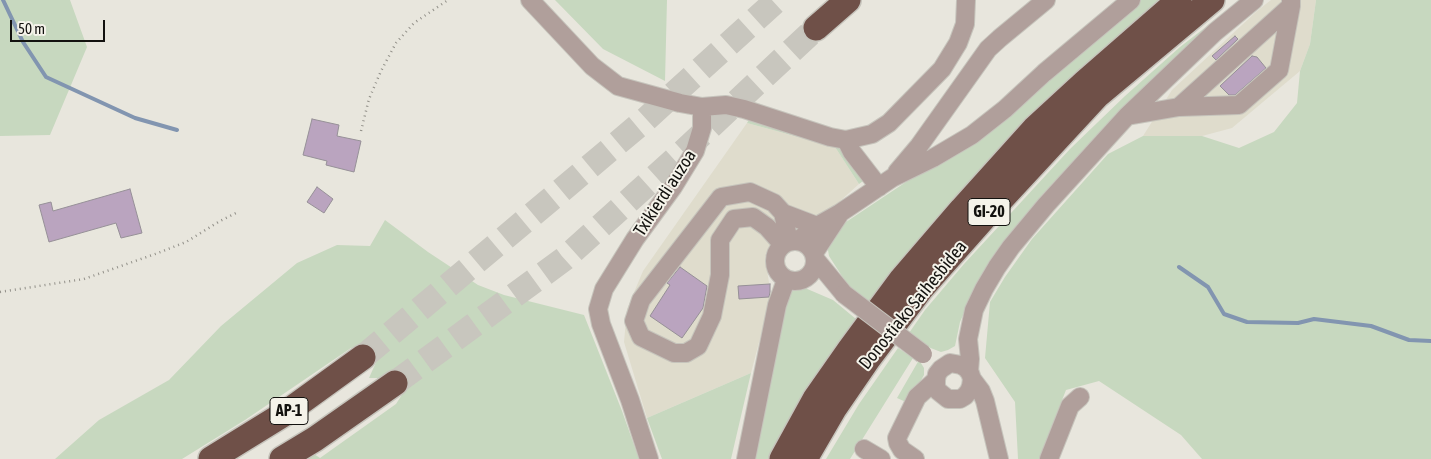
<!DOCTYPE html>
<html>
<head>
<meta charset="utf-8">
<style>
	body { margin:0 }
	#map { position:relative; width:1431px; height:459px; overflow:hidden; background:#e8e6dd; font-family:"Asap Condensed",sans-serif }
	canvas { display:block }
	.scale { position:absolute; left:10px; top:20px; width:95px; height:22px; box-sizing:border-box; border:2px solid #13120f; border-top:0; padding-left:6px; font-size:15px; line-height:18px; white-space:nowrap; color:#13120f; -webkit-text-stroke:4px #f5f3ea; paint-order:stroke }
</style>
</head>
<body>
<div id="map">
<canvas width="1431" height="459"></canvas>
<div class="scale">50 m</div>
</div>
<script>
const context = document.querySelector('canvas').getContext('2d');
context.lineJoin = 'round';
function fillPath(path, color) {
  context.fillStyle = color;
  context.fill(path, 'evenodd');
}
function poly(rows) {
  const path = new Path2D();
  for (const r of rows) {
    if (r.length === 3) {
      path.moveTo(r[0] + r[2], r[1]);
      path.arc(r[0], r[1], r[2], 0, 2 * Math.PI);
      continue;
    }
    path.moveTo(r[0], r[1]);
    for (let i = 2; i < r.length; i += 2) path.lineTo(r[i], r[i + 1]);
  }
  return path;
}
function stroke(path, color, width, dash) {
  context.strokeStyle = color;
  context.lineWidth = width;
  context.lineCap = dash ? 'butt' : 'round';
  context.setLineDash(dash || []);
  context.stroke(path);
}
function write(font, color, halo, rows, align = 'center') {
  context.font = font + ' "Asap Condensed",sans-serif';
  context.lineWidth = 4;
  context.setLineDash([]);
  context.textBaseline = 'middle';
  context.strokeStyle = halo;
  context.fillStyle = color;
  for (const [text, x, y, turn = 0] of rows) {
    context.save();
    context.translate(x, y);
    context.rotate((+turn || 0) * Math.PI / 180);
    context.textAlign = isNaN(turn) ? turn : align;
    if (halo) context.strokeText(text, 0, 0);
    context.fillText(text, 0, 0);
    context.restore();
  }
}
fillPath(poly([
	[1271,0,1316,0,1310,44,1300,71,1232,128,1202,136,1143,136,1172,90,1257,11],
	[747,123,835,147,859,184,818,221,790,229,780,235,771,244,765,257,771,296,751,373,647,418,624,342,627,309,643,271]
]), '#dfdccc');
fillPath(poly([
	[0,0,70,0,87,47,50,135,0,136],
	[555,0,667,0,665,81,603,49],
	[1139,0,1160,0,1102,50,1014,135,869,303,849,287,829,256,827,244,846,222,912,178],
	[1316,0,1431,0,1431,459,1202,459,1181,435,1099,381,1066,390,1039,459,1018,459,1015,402,985,358,990,302,1005,277,1032,239,1108,154,1143,136,1202,136,1239,148,1274,132,1297,103,1300,71,1310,44],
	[1237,3,1117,115,1042,195,999,249,976,286,960,322,955,346,948,350,941,352,928,347,909,333,925,310,964,264,1070,149,1125,96,1180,47],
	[751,116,839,146,866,179,859,184,835,147,747,123],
	[385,220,428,252,478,285,504,295,584,315,622,411,639,459,305,459,314,454,320,458,396,404,403,393,393,378,369,378,377,360,368,346,351,348,245,420,182,459,55,459,99,420,169,380,221,326,297,263,337,245,370,246],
	[805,288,833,300,856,319,827,360,782,431,768,459,753,459,787,299,793,290],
	[898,348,913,358,850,459,826,459,859,404],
	[919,360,924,368,924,375,908,403,897,398],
	[751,373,731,459,662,459,647,418]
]), '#c7d8bf');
stroke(poly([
	[3,0,23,42,46,77,135,118,177,130],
	[1179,267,1208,287,1224,314,1247,322,1298,323,1314,319,1371,326,1409,340,1431,341]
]), '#8295b0', 4);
const building = poly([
	[1235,36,1238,39,1216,60,1212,56,1235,36],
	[1252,56,1257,57,1266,68,1235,95,1229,95,1220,86,1252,56],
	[312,119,339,125,337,136,361,141,354,172,326,165,327,161,303,155,312,119],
	[317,187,333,199,324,213,307,202,317,187],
	[130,189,142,233,121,238,116,223,49,242,39,205,51,202,53,211,130,189],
	[680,267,707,286,703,308,682,338,650,316,670,285,667,283,680,267],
	[770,284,770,292,769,297,739,299,738,286,770,284]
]);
fillPath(building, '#baa4bf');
stroke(building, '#969097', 1);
stroke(poly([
	[363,357,645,120,777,0],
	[395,383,564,259,684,151,816,28]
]), '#c8c6be', 25, [25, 12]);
const minor = poly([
	[530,0,592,66,618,86,680,103,702,107,726,105,744,109,830,137,846,140,872,134,889,123,942,69,958,43,965,24,966,0],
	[1179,107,1239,105,1279,70,1291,6],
	[1127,116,1179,107,1291,6,1291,0],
	[846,140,852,152,879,187],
	[897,172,919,146,988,49,1000,38,1046,0],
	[783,213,817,226],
	[795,261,20],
	[797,241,817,226,840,213,892,178,933,158,972,135,1005,109,1044,73,1131,0],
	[783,245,767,227,753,217,734,219,720,240,720,275,712,316,698,346,686,353,674,353,641,337,634,321,641,300,721,197,750,192,774,203,783,213,789,242],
	[814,253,839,215],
	[816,260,844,294],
	[969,372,970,359,968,339,974,310,984,289,997,267,1011,247,1046,205,1127,116,1215,32,1254,0],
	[972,379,981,391,985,401,999,459],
	[864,449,881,459],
	[649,459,630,400,601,324,598,309,604,289,635,239,673,187,695,151,702,128,702,107],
	[746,459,777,305,786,280],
	[915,459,902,450,898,443,897,438,917,397,936,380,937,374,941,369,950,363,961,365,966,368,970,373,972,379,971,386,969,391,965,396,960,399,948,399,938,391,936,386,936,380],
	[1049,459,1070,406,1080,397]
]);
const highway = poly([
	[816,28,848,0],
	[211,459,287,412,363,357],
	[282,459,315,439,395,383],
	[782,459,815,399,850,349,901,280,962,209,1034,129,1084,83,1179,0],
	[805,459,834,409,869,358,921,289,984,218,1097,96,1212,0]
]);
stroke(minor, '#c6c4bc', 20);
stroke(highway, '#c6c4bc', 28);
stroke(poly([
	[361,131,369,99,381,71,396,43,414,23,448,0],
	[0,292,84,279,158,253,186,242,220,221,236,213]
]), '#929089', 2.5, [1, 4]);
stroke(minor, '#b09f9b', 18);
stroke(highway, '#6f5048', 25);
const minorBridge = poly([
	[844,294,923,354]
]);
stroke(minorBridge, '#c6c4bc', 20, []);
stroke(minorBridge, '#b09f9b', 18);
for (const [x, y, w] of [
	[989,212,42],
	[289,411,38]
]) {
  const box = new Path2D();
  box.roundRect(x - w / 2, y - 13.5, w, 27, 4);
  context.fillStyle = '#f5f3ea';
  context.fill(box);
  stroke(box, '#13120f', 1);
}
write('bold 16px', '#13120f', null, [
	["GI-20",989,212],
	["AP-1",289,411]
]);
write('18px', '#13120f', '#f5f3ea', [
	["Txikierdi auzoa",665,193,-57],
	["Donostiako Saihesbidea",913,305,-51]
]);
</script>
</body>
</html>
